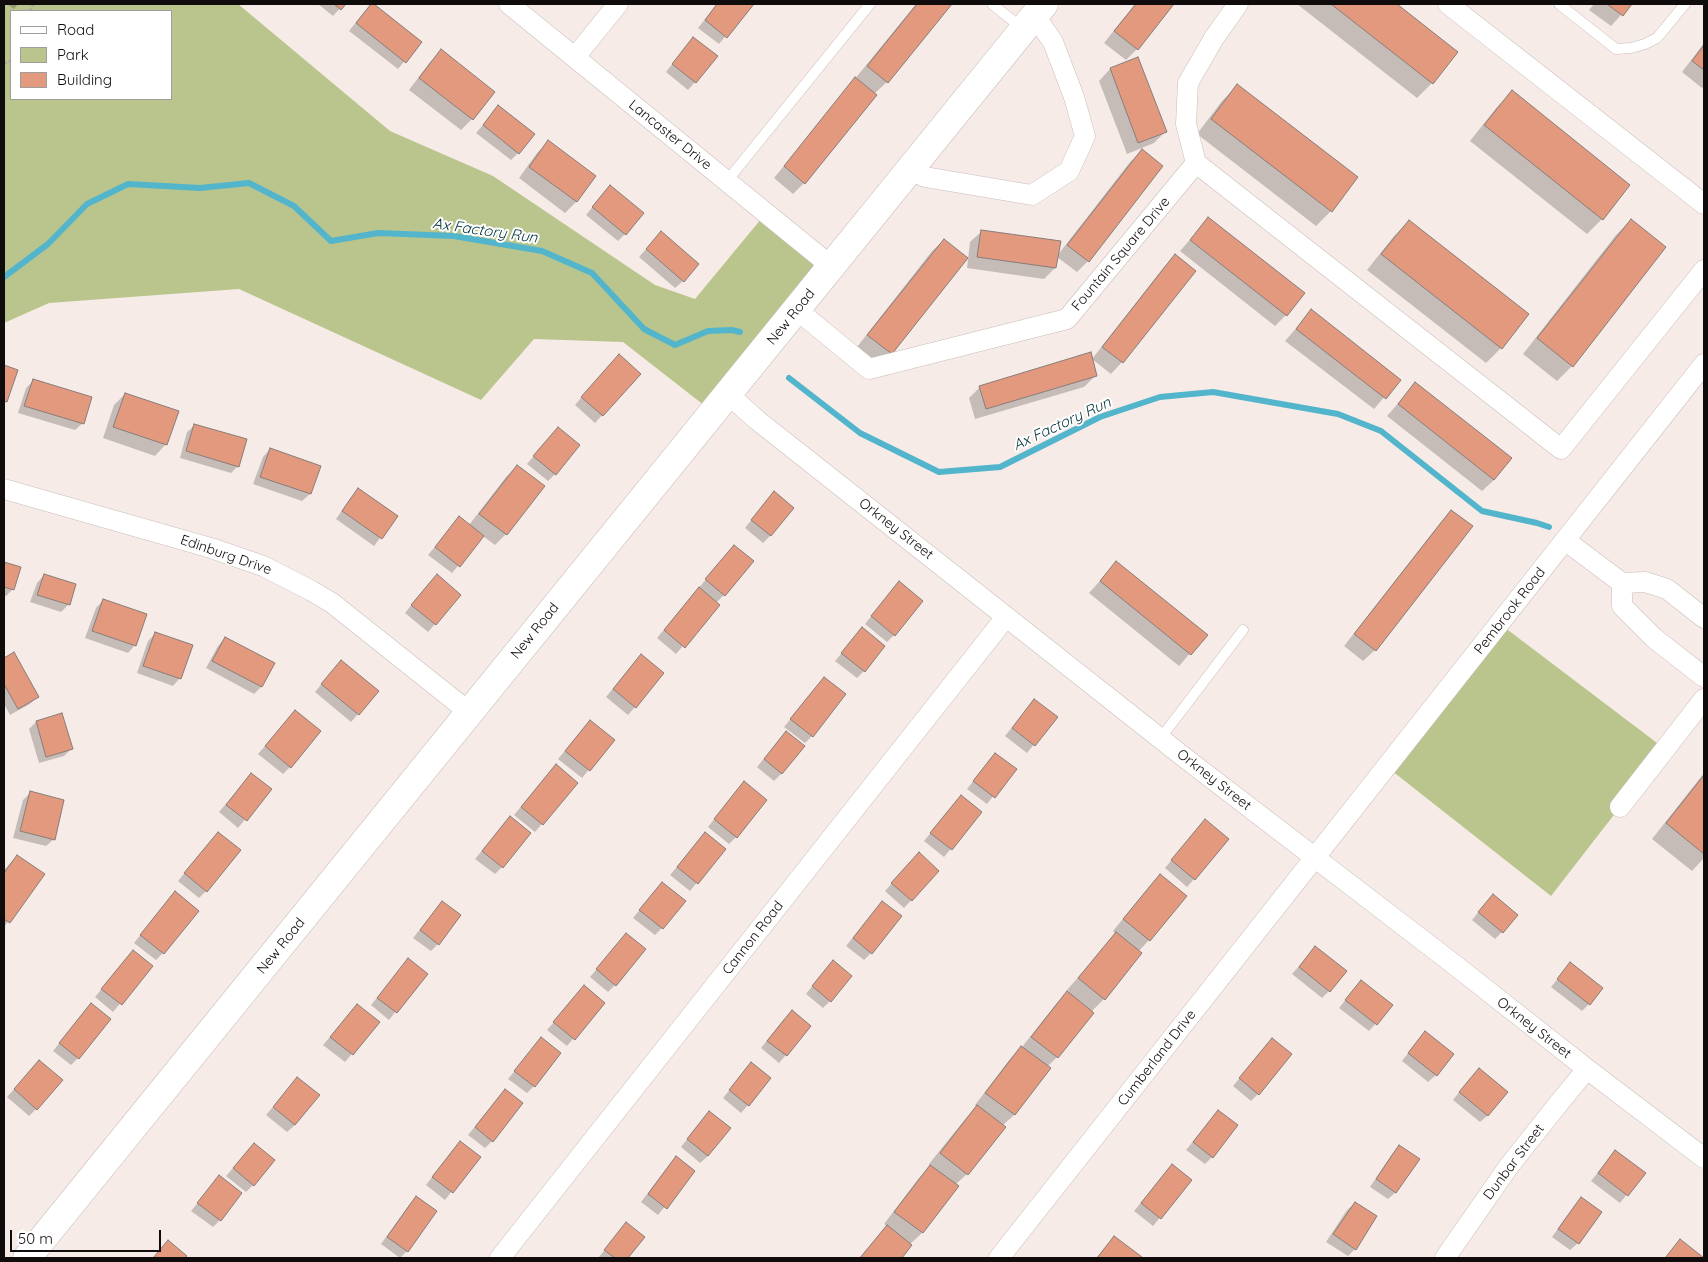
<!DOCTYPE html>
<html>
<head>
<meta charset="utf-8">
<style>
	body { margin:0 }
	#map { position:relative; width:1708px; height:1262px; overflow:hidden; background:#f7ebe7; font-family:Quicksand,sans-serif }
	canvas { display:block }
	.frame { position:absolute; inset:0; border:5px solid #100c0b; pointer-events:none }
	.legend { position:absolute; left:10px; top:10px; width:162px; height:90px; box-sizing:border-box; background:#fff; border:1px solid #9f9e9d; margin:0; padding:6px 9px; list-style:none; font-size:15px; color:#100c0b }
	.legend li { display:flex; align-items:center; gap:10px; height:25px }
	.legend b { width:25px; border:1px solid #9f9e9d }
	.scale { position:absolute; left:10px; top:1230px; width:151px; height:22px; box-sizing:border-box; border:2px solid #100c0b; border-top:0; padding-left:6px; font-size:15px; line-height:18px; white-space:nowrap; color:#100c0b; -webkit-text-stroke:4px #fff; paint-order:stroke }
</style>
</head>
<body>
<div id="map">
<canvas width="1708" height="1262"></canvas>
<div class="frame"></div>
<ul class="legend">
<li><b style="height:6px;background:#fff"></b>Road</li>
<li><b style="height:14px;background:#b9c58d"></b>Park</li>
<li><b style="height:14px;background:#e3997e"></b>Building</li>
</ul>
<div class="scale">50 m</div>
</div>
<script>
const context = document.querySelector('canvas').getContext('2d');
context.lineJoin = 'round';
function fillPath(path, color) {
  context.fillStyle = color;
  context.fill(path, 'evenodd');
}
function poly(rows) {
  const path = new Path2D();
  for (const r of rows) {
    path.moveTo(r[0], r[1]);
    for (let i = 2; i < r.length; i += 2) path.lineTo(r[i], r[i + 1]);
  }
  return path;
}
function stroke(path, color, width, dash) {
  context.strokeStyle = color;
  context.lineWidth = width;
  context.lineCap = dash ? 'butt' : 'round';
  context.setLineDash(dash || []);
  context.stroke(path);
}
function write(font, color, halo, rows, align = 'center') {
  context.font = font + ' Quicksand,sans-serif';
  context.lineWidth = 4;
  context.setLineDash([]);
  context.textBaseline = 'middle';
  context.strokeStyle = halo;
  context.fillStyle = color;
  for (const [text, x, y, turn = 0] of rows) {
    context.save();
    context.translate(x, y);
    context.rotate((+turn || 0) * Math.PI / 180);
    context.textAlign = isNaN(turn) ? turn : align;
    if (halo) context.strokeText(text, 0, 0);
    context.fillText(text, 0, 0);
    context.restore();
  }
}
fillPath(poly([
	[4,4,238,4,390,131,493,176,655,285,695,299,766,213,831,266,714,413,623,342,534,339,481,400,239,289,49,303,4,323],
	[11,11,171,11,171,99,11,99],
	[1500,624,1665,749,1551,896,1387,767]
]), '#b9c58d');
fillPath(poly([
	[7,4,18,4,14,9],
	[318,4,344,4,333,16],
	[717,4,752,4,719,44,698,28],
	[916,4,950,4,887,82,874,94,804,183,793,194,774,178],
	[1135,4,1173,4,1137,49,1126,60,1104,43],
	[1297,4,1395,4,1457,52,1432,83,1417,98],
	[1594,4,1631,4,1611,26,1589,10],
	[365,11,420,42,398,69,349,31],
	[1704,43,1704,86,1702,88,1682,72],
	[686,46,695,82,688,90,666,72],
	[442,51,472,119,461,130,409,90,430,62],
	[1137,59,1165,132,1154,143,1127,154,1099,81,1110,69],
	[1237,86,1331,211,1316,226,1197,134,1222,101],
	[1512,92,1629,185,1602,219,1587,234,1470,141,1497,107],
	[498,107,518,153,511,160,476,133],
	[548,142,595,177,576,202,565,213,519,178,537,153],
	[1142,151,1088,261,1077,272,1057,257,1055,268,1044,279,967,268,970,242,982,231,1057,256,1130,162],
	[603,194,625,234,618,241,586,215],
	[1208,219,1286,315,1275,326,1180,251],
	[1631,220,1572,366,1557,381,1523,354,1616,235],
	[1409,221,1501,348,1486,363,1367,270,1394,236],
	[654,240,683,281,675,288,639,257],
	[944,240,966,258,891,353,880,364,857,347,932,251],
	[1175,256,1194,271,1122,362,1111,374,1092,359,1164,267],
	[1311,311,1399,380,1374,409,1285,341],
	[611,363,639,374,595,423,575,405],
	[4,367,17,371,6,402,4,404],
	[1096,375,1084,387,975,419,969,398,980,387],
	[33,381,83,423,75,430,18,413,26,388],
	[1415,384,1494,480,1482,491,1387,416],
	[125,394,166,444,155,456,103,438,114,405],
	[195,425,238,466,231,473,180,458,187,432],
	[551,436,555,474,548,481,527,464],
	[270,449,319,467,310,494,302,501,253,484,263,457],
	[517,466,506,534,495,545,483,536,452,573,428,555,459,518,469,525,506,477],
	[359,490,396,517,374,546,336,519,351,497],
	[767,500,771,535,763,543,745,528],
	[1451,512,1471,527,1375,650,1363,661,1344,646,1440,523],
	[727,554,724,595,716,603,718,605,676,654,657,638],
	[4,563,19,568,13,589,6,596,4,596],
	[1116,563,1206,635,1179,666,1089,593],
	[44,575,75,585,68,605,61,612,30,602,37,583],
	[429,583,435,624,428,632,405,613],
	[892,590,894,635,887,642,865,624],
	[103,600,135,645,128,653,85,638,96,608],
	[862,629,864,671,857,678,835,661],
	[156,633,180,678,173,686,137,673,148,641],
	[225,638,273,664,261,687,254,694,206,668,218,646],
	[13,654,38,696,30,704,10,715,4,704,4,659],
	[634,663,635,707,628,715,606,697],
	[334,669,358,714,351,722,315,692],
	[824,678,812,736,805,743,784,727],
	[1034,700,1056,717,1027,753,1005,736],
	[295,711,290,767,283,774,258,754],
	[36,722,72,748,64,756,39,763,29,729],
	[583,729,613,740,582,778,558,759],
	[779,740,782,773,774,781,757,767],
	[995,754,1015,769,987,804,967,789],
	[549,773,576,783,535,832,514,815],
	[1704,773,1704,858,1692,871,1652,839],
	[251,774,270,789,238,828,219,812],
	[737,790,736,837,729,844,708,827],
	[30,793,54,839,46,846,13,838,23,800],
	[954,804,981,812,944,857,924,841],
	[510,817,502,867,495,874,475,859],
	[1198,828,1194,879,1187,887,1165,868],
	[218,833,206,891,199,898,178,881],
	[705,833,724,849,690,891,670,875],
	[17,856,43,875,4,927,4,870],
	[912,861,938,871,904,908,885,891],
	[1160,876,1149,940,1138,952,1141,954,1104,999,1091,1012,1057,1057,1047,1067,1049,1069,1014,1115,1002,1126,967,1174,955,1185,957,1186,922,1233,909,1245,900,1258,859,1258,887,1226,884,1224,919,1178,931,1166,929,1164,966,1118,977,1107,975,1105,1010,1059,1022,1047,1056,1004,1069,991,1067,990,1116,934,1113,931,1149,887],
	[655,891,662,928,655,935,633,918],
	[168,900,163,953,156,960,134,943],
	[442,902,438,944,431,951,413,938],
	[1486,903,1502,932,1495,939,1472,920],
	[875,910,871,953,864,960,846,946],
	[626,935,615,985,608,992,590,977],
	[1315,948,1329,991,1322,998,1292,974],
	[133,951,151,966,113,1012,95,997],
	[408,960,426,974,389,1020,371,1005],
	[1570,964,1589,1004,1582,1011,1551,987],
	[826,969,830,1001,823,1008,806,994],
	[584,987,603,1003,567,1046,547,1030],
	[1354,989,1391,1006,1369,1031,1339,1008],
	[357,1005,378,1023,345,1062,323,1045],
	[84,1012,78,1058,71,1065,53,1051],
	[784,1019,810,1027,779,1063,761,1048],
	[541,1039,534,1086,527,1093,508,1079],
	[1272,1040,1258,1094,1251,1101,1233,1086],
	[1418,1040,1436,1075,1428,1082,1402,1061],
	[751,1064,748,1105,741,1113,723,1098],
	[32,1069,36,1109,29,1116,7,1097],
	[1471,1077,1488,1115,1480,1122,1453,1100],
	[297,1079,295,1125,287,1132,266,1115],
	[505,1090,492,1141,485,1148,468,1135],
	[1218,1111,1212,1157,1205,1164,1186,1150],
	[702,1120,708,1156,700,1163,681,1147],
	[254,1144,253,1185,246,1192,226,1176],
	[1399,1147,1396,1192,1388,1199,1370,1187,1392,1154],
	[453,1150,479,1157,445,1200,426,1185],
	[1615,1151,1644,1173,1620,1203,1591,1181],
	[669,1165,694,1171,658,1215,641,1202],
	[1172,1165,1191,1180,1153,1226,1134,1211],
	[219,1177,220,1220,213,1227,191,1211],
	[416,1198,407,1251,400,1258,381,1244,409,1205],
	[1581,1199,1578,1243,1570,1250,1552,1237,1574,1206],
	[1355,1203,1355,1249,1348,1256,1326,1242,1347,1210],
	[626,1224,643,1237,627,1258,598,1258],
	[1114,1238,1140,1258,1096,1258]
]), '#0003');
stroke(poly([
	[4,277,48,244,87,204,128,184,200,188,249,183,294,206,331,241,378,233,454,236,542,251,592,273,644,329,675,345,708,331,732,330,740,332],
	[789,378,860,433,939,472,1000,467,1100,417,1160,397,1213,392,1338,414,1381,431,1482,511,1537,523,1549,527]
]), '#53b5cc', 6);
const building = poly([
	[334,4,346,4,341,10,334,4],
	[371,4,374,4,422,42,406,63,356,23,371,4],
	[717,4,754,4,727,38,705,20,717,4],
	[917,4,952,4,888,83,867,66,917,4],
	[1136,4,1174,4,1138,50,1114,31,1136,4],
	[1331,4,1397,4,1458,52,1433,84,1331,4],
	[1607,4,1632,4,1623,16,1607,4],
	[693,37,718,56,696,83,672,64,693,37],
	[1704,45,1704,70,1692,61,1704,45],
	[441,49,495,92,473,120,419,78,441,49],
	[1138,57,1167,132,1138,143,1110,68,1138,57],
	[855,77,877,95,805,184,784,166,855,77],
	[1237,84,1358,177,1332,212,1211,119,1237,84],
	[1512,90,1630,185,1603,220,1484,125,1512,90],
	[498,105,535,134,519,154,483,125,498,105],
	[548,140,596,176,577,202,529,167,548,140],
	[1142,149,1163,166,1089,262,1067,245,1142,149],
	[610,185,644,213,626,235,592,207,610,185],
	[1208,217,1305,293,1287,316,1190,240,1208,217],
	[1631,219,1666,247,1573,367,1537,338,1631,219],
	[1409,220,1529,314,1502,349,1381,254,1409,220],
	[981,230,1061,241,1056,268,977,257,981,230],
	[661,231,699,264,684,282,646,249,661,231],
	[944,239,968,258,892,354,867,335,944,239],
	[1175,254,1196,271,1123,363,1102,347,1175,254],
	[1311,309,1401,380,1386,399,1296,329,1311,309],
	[1091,352,1097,376,986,409,979,386,1091,352],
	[619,354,641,374,603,416,581,397,619,354],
	[4,365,18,370,7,402,4,401,4,365],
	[33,379,92,397,84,424,24,406,33,379],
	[1415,382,1512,458,1494,480,1398,404,1415,382],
	[125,393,179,411,167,445,113,427,125,393],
	[194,424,247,439,239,467,186,451,194,424],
	[558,427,580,445,556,475,533,456,558,427],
	[270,448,321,466,311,494,260,477,270,448],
	[517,465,545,486,507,535,479,514,517,465],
	[358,488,398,516,382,539,342,511,358,488],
	[774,491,794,508,771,536,751,520,774,491],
	[1451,510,1473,526,1376,651,1354,634,1451,510],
	[459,516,484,536,460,567,435,547,459,516],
	[734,545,754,561,725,596,705,579,734,545],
	[1116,561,1208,635,1191,655,1100,581,1116,561],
	[4,562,21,567,14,590,4,587,4,562],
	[44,574,76,584,70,605,37,595,44,574],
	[437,574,461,595,436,625,411,605,437,574],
	[899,581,923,601,895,636,871,616,899,581],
	[699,587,720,605,685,648,664,630,699,587],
	[103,599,147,614,136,646,92,631,103,599],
	[862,627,885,646,865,672,841,653,862,627],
	[155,632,193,645,181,679,143,666,155,632],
	[225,637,275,663,262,687,212,661,225,637],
	[14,652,39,697,18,709,4,684,4,658,14,652],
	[641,654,664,673,636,708,613,689,641,654],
	[341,660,379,691,359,715,321,684,341,660],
	[824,677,846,694,813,737,790,719,824,677],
	[1034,699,1058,717,1035,746,1012,728,1034,699],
	[295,710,321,731,291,768,265,746,295,710],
	[62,713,73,749,46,757,36,721,62,713],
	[590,720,615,740,590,771,565,751,590,720],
	[786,731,805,746,782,774,764,759,786,731],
	[995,753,1017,769,995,798,973,781,995,753],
	[556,764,578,783,543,825,521,807,556,764],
	[251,773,272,789,247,821,226,805,251,773],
	[1704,775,1704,854,1666,823,1704,775],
	[744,781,767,800,737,838,714,819,744,781],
	[30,791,64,800,55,840,20,831,30,791],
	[961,795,982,812,952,850,930,833,961,795],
	[510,816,531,833,503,868,482,851,510,816],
	[1205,819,1229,839,1195,880,1171,860,1205,819],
	[218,832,241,850,207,892,184,873,218,832],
	[705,832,726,849,698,884,677,867,705,832],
	[919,852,939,871,912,901,891,883,919,852],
	[17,855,45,874,10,923,4,919,4,873,17,855],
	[1160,874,1187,896,1150,941,1123,919,1160,874],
	[662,882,686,901,663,929,639,910,662,882],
	[175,891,199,911,164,954,140,935,175,891],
	[1493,894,1518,915,1503,933,1478,912,1493,894],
	[442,901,461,915,439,945,420,930,442,901],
	[882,901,902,916,872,954,853,938,882,901],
	[1116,932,1142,953,1105,1000,1078,978,1116,932],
	[626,933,646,949,616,986,596,969,626,933],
	[1315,946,1347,971,1330,992,1299,967,1315,946],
	[133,950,153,966,122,1005,101,989,133,950],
	[408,958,428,974,397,1013,377,998,408,958],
	[833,960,852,976,831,1002,812,986,833,960],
	[1570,962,1603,988,1590,1005,1557,979,1570,962],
	[1361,980,1393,1005,1377,1025,1345,1000,1361,980],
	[584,985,605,1003,575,1040,553,1022,584,985],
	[1067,991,1094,1013,1058,1058,1031,1037,1067,991],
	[91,1003,111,1019,79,1059,59,1043,91,1003],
	[357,1004,380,1022,353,1055,330,1037,357,1004],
	[792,1010,811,1026,787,1056,767,1041,792,1010],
	[1425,1031,1454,1054,1437,1076,1408,1053,1425,1031],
	[541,1037,561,1053,535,1087,514,1071,541,1037],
	[1272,1038,1292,1054,1259,1095,1239,1078,1272,1038],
	[1021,1046,1051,1068,1015,1115,985,1093,1021,1046],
	[39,1060,63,1080,37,1110,14,1089,39,1060],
	[751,1062,771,1078,749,1106,729,1090,751,1062],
	[1479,1068,1508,1092,1488,1116,1459,1092,1479,1068],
	[297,1077,320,1095,295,1125,273,1107,297,1077],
	[505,1089,523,1103,493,1142,475,1127,505,1089],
	[977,1105,1006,1127,968,1175,940,1153,977,1105],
	[1218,1110,1238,1125,1213,1158,1193,1142,1218,1110],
	[709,1111,731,1128,708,1156,687,1139,709,1111],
	[460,1141,481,1157,453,1193,432,1177,460,1141],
	[254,1143,275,1160,254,1186,233,1168,254,1143],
	[1399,1145,1420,1159,1396,1193,1376,1179,1399,1145],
	[1615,1150,1646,1173,1628,1196,1598,1173,1615,1150],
	[676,1156,695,1171,667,1209,648,1194,676,1156],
	[1172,1164,1192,1180,1161,1219,1141,1203,1172,1164],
	[930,1165,959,1186,923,1233,894,1212,930,1165],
	[219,1175,242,1193,221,1221,197,1203,219,1175],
	[416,1196,437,1211,408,1252,387,1237,416,1196],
	[1581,1197,1602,1212,1579,1244,1558,1229,1581,1197],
	[1355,1202,1377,1216,1356,1250,1333,1234,1355,1202],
	[626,1222,645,1237,628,1258,615,1258,604,1250,626,1222],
	[887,1225,912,1245,902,1258,860,1258,887,1225],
	[1114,1236,1142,1257,1142,1258,1097,1258,1114,1236],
	[1680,1239,1704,1258,1665,1258,1680,1239],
	[168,1240,187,1256,185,1258,153,1258,168,1240]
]);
fillPath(building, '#e3997e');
stroke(building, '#867c79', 1);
const lane = poly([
	[992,4,1022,28],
	[1559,4,1616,49,1631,48,1645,44,1657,38,1685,4],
	[727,181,870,4],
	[1160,739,1243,630]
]);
const street = poly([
	[509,4,831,266],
	[1448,4,1704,204],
	[575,57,618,4],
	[1196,163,1561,449,1704,270],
	[910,170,925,177,1032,195,1069,171,1085,136,1074,97,1053,42,1035,16],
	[797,310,869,369,1067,319,1196,163,1186,124,1188,83,1214,38,1238,4],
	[729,395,757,420,1185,758,1451,962,1587,1069,1704,1158],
	[4,489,211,548,263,566,312,591,332,603,469,712],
	[1566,541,1622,583,1645,582,1667,589,1704,618],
	[1622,583,1622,606,1654,638,1704,677],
	[1620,807,1704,699],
	[500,1258,1006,617],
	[999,1258,1704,364],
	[1445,1258,1509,1166,1559,1103,1587,1069]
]);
const secondary = poly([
	[27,1258,1044,4]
]);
stroke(lane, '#c8bdb9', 11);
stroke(street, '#c8bdb9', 21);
stroke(secondary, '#c8bdb9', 29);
stroke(poly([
	[30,11,33,4],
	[4,63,11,61]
]), '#ada4a1', 3, [2.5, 2.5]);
stroke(lane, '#fff', 10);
stroke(street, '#fff', 20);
stroke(secondary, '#fff', 28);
write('14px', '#100c0b', '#fff', [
	["Lancaster Drive",670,135,39],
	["Fountain Square Drive",1121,254,-50],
	["New Road",791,317,-51],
	["Orkney Street",896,529,38],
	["Edinburg Drive",226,555,19],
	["Pembrook Road",1510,611,-52],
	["New Road",535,631,-51],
	["Orkney Street",1214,780,38],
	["Cannon Road",753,938,-52],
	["New Road",281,946,-51],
	["Orkney Street",1534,1028,38],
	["Cumberland Drive",1157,1058,-52],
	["Dunbar Street",1514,1162,-53]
]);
write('italic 15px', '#02333c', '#fff', [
	["Ax Factory Run",485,231,8],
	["Ax Factory Run",1062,424,-25]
]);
</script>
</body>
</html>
